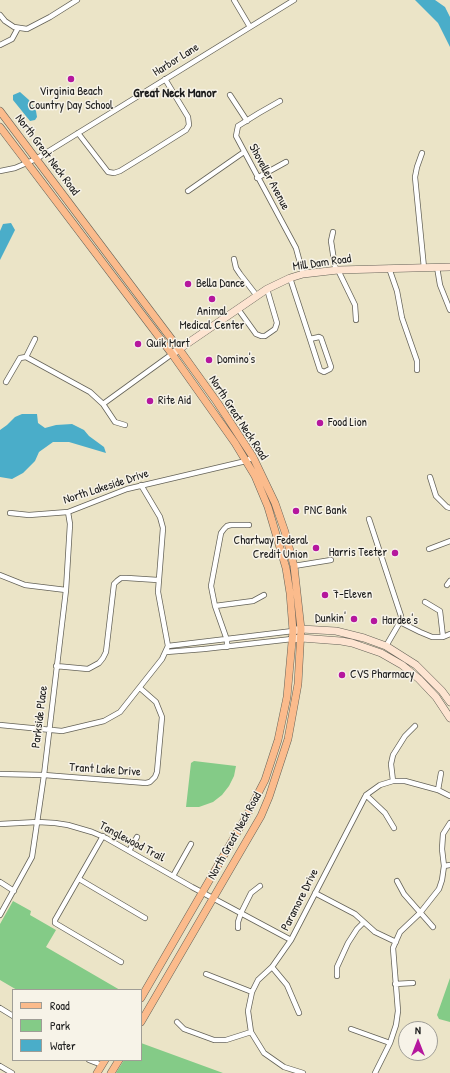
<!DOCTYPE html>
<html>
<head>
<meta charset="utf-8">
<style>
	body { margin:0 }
	#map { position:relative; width:450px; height:1073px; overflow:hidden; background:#ebe4c7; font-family:"Patrick Hand",sans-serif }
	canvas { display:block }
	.legend { position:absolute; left:12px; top:989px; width:130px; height:72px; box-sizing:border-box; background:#f7f3e8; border:1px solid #9f9d96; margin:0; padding:5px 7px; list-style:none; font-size:12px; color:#1c1c1c }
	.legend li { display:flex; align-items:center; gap:8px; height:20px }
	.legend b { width:20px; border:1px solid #9f9d96 }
	.north { position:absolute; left:398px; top:1021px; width:40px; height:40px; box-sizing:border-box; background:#f7f3e8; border:1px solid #9f9d96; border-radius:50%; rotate:0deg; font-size:11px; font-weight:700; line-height:16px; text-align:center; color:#1c1c1c }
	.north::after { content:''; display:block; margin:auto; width:14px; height:18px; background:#b5179e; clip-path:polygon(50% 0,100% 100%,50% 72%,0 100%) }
</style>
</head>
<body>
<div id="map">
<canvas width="450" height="1073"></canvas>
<ul class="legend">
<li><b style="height:5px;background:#fbbb8c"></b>Road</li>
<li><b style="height:11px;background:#84cb87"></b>Park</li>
<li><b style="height:11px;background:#4aadc9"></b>Water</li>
</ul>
<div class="north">N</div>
</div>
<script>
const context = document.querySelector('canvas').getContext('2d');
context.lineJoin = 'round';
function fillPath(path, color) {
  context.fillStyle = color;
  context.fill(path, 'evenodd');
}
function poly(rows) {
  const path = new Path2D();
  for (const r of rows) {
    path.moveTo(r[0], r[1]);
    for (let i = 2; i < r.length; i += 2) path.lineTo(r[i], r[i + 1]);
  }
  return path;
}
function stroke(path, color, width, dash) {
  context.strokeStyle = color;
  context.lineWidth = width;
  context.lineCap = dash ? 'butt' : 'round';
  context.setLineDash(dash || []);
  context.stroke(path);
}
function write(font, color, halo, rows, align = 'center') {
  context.font = font + ' "Patrick Hand",sans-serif';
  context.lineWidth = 3;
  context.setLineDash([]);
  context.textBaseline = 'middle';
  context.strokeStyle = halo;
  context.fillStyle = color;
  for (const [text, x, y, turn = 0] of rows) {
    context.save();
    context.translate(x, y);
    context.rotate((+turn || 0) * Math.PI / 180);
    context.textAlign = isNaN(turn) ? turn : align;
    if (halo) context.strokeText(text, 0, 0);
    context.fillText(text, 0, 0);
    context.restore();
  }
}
fillPath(poly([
	[194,761,236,766,234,776,229,786,222,795,213,802,199,807,186,807,191,763],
	[13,901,31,911,30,915,56,930,46,947,120,990,17,990,0,980,0,924],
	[450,978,450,1022,439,1019,437,1015],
	[141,1043,223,1073,116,1073,124,1060,141,1060]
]), '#84cb87');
fillPath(poly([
	[415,0,435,0,445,7,450,17,450,47,438,23],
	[20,92,29,100,36,111,37,117,35,120,30,121,13,100,13,95],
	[11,223,15,230,0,260,0,231,3,224],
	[22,414,37,414,38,423,45,428,56,425,72,424,84,430,89,436,104,447,106,453,69,442,53,442,39,452,35,461,23,473,12,479,0,477,0,430,7,425,15,417]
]), '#4aadc9');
const street = poly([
	[234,0,250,27],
	[0,15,5,21,14,27,27,29,50,17,77,0],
	[0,45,12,39,18,28],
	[230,95,247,121],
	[280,101,259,113,238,126,236,136,296,248,303,274],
	[78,133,108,172,114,173,120,171,151,152,186,130,189,125,188,117,165,79],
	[422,153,417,167,415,177,424,268],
	[0,171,15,168,36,159,294,0],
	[257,178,286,162],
	[188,191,244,152],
	[333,232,331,241,335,267,338,270,355,305,356,320],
	[234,259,236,268,240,274,257,296],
	[437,267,440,285,450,310],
	[389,268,397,291,402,318,417,361,417,370],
	[290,278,310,339],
	[238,309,256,334,261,336,265,336,275,329,277,323,267,289],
	[319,337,321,338,331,367,330,369,324,372,320,370,310,339,319,337],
	[26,357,90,392,103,404,115,422,125,425],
	[26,357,35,339],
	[6,382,20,358,26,357],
	[103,404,172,354],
	[430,477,436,496,447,507,450,508],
	[10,513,29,515,68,512,127,489,246,461,253,457],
	[369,519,401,616,400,622,386,646],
	[429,549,450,541],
	[294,566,331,560],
	[0,575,25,585,66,590],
	[447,585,450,581],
	[425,602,440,611,443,637],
	[215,606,253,601,264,595],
	[400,622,420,632,432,637,443,637,450,634],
	[168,646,293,631],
	[227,647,227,640,215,606,211,586,221,533,224,529,227,526,231,525,249,525],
	[166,652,204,649,292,639],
	[56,666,88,669,99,663,103,658,106,652,114,584,117,581,121,578,127,578,158,580],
	[0,725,62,731,104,721,120,712,162,659,168,646,158,592,163,528,160,517,141,485],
	[0,774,44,775,146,783,150,782,155,777,157,772,162,717,156,702,140,688],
	[393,781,391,764,393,755,405,736,415,726],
	[438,790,441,773],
	[366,795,385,813,394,828],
	[0,824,38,822,55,823,68,825,92,832,106,838,192,887,291,940],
	[103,836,55,920,55,923,121,962],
	[129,851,137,837],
	[444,866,450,865],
	[173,876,191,844],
	[79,879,145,918],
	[397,881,404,894,433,927],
	[0,882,14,891],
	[315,893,355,914,375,932,396,942],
	[0,915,32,857,44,775,66,590,70,524,68,512],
	[238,928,238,922,241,913,251,893,260,886],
	[272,967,287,985,299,1013],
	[206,974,252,992],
	[337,976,337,967,348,943,357,929,364,922],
	[395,984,413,983],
	[0,1008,13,1016],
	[177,1022,184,1029,214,1040,226,1040,251,1032],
	[351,1029,390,1043],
	[89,1060,102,1065],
	[0,1066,12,1073],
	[303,1073,284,1067,264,1053,251,1032,248,1011,252,992,258,980,272,967,291,940,366,795,380,785,393,781,405,781,438,790,450,796],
	[375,1073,390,1043,396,1025,398,1011,393,948,400,932,420,913,439,889,442,880,444,866,442,849,443,834,450,823]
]);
const secondary = poly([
	[172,354,267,289,290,278,303,274,338,270,450,267],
	[293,631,301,629,336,631,364,638,386,646,416,665,442,691,450,702],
	[292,639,301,638,341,641,352,643,381,653,402,665,419,679,436,697,450,718]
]);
const primary = poly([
	[0,111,179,349,217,402,253,457,275,503,285,532,294,566,301,629,298,684,288,739,269,797,261,816,141,1022],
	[0,127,172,354,235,443,255,476,268,507,286,568,290,593,293,631,287,697,278,740,265,780,246,817,141,998],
	[97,1073,105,1060],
	[111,1073,119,1060]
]);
stroke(street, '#646258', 6);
stroke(secondary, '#646258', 8);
stroke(primary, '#646258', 8);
stroke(street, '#fff', 4.5);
stroke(secondary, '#fde4d1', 7);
stroke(primary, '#fbbb8c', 7);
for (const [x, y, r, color] of [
	[71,79,4,"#b5179e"],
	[188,284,4,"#b5179e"],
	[212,299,4,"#b5179e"],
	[138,344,4,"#b5179e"],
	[209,360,4,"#b5179e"],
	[150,401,4,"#b5179e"],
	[320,423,4,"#b5179e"],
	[296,511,4,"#b5179e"],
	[316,548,4,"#b5179e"],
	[395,553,4,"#b5179e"],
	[325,595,4,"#b5179e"],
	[354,619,4,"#b5179e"],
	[374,621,4,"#b5179e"],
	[342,675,4,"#b5179e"]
]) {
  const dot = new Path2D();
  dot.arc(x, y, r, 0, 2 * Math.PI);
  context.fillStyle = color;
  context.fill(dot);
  stroke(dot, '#f7f3e8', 1.5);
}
write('12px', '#1c1c1c', '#f7f3e8', [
	["Harbor Lane",176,60,-32],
	["North Great Neck Road",47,155,53],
	["Shoveller Avenue",269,177,62],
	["Mill Dam Road",322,263,-8],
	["North Great Neck Road",238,418,57],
	["North Lakeside Drive",106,487,-18],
	["Parkside Place",40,717,-83],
	["Trant Lake Drive",105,770,4],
	["North Great Neck Road",235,836,-61],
	["Tanglewood Trail",132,842,28],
	["Paramore Drive",300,900,-63]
]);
write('12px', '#1c1c1c', '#f7f3e8', [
	["Virginia Beach",71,92,"center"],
	["Country Day School",71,106,"center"],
	["Bella Dance",196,284],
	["Animal",212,312,"center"],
	["Medical Center",212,326,"center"],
	["Quik Mart",146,344],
	["Domino's",217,360],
	["Rite Aid",158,401],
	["Food Lion",328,423],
	["PNC Bank",304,511],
	["Chartway Federal",308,541,"right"],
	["Credit Union",308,555,"right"],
	["Harris Teeter",387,553,"right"],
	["7-Eleven",333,595],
	["Dunkin'",346,619,"right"],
	["Hardee's",382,621],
	["CVS Pharmacy",350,675]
], 'left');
write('bold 13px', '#1c1c1c', '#f7f3e8', [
	["Great Neck Manor",175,94]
]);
</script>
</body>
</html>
